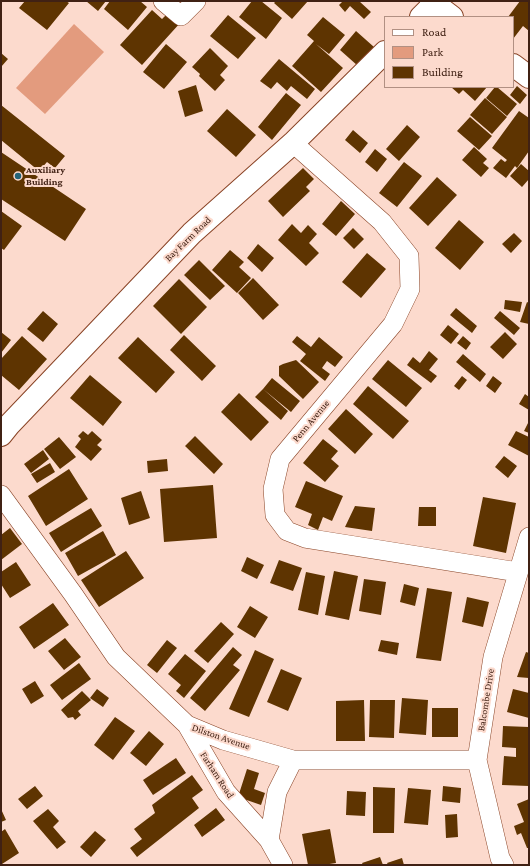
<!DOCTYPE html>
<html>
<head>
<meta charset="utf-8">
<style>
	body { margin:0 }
	#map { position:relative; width:530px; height:866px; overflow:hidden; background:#fcdacd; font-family:"Crimson Pro",serif }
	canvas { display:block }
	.frame { position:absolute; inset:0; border:2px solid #402114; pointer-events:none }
	.legend { position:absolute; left:384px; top:16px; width:130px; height:72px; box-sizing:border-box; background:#fcdacd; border:1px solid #b19083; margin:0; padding:5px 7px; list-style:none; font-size:12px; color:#402114 }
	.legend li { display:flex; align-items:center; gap:8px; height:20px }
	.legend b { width:20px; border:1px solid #b19083 }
</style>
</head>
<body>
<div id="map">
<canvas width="530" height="866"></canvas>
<div class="frame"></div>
<ul class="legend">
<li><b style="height:5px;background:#fff"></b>Road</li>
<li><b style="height:11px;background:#e39b7e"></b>Park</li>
<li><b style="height:11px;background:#5e3401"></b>Building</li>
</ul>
</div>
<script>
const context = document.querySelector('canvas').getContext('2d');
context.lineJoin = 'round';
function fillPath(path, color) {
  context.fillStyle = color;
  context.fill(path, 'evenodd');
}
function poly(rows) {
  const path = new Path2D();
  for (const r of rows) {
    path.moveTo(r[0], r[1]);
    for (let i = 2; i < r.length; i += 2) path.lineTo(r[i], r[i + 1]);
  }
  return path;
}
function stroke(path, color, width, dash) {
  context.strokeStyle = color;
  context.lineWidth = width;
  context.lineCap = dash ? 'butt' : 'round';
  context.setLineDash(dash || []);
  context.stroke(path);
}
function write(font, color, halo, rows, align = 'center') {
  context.font = font + ' "Crimson Pro",serif';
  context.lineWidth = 4;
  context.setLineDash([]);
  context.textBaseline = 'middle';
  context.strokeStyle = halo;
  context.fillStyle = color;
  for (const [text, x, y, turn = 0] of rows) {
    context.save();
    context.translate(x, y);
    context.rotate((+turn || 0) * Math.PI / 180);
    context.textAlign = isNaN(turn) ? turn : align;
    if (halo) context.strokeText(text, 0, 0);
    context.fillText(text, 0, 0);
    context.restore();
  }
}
fillPath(poly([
	[74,24,104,52,45,114,16,88]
]), '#e39b7e');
fillPath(poly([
	[25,1,66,1,69,3,47,30,19,8],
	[86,1,106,1,98,11],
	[110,1,140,1,147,7,128,30,104,9],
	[252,1,261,1,282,18,266,39,239,17],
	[276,1,308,1,292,19,274,3],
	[343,1,359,1,371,12,364,19,350,6,345,12,339,5],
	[520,1,529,1,529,31,523,26,513,39,513,17,508,17],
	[152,10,162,19,169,12,181,22,142,65,120,45],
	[228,15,256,38,238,59,210,36],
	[323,17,345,35,329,54,316,44,343,68,321,92,292,66,314,41,307,35],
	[356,31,374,47,358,66,340,50],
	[166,44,187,62,164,89,143,72],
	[210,48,228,66,220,75,225,80,215,91,199,76,200,74,192,67],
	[1,53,8,59,1,67],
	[279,59,315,89,307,99,291,86,287,91,277,82,271,89,260,81],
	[196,85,203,111,185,117,178,91],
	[517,86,527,95,520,104,510,95],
	[451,87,487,87,475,101,463,90,459,94],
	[495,87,497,87,517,104,507,116,486,98],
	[286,93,301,105,272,140,258,127],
	[485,98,507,117,492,134,470,115],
	[1,105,65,156,55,168,47,162,39,171,1,140],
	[227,109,256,135,236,157,207,131],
	[519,111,529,118,529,151,517,168,515,166,506,178,493,168,501,159,505,162,507,160,492,148],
	[470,117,492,136,479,150,457,131],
	[407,125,420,137,399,161,386,149],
	[353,130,368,143,360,153,345,140],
	[474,147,487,159,483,163,489,168,481,177,462,160],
	[375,149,387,159,377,172,365,162],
	[1,152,86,209,65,241,1,199],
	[404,162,422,176,397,207,379,193],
	[521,164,529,171,529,179,522,187,510,176],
	[303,168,314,179,306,187,310,191,283,217,268,201],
	[437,177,457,195,428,226,409,208],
	[341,201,355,214,336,236,322,224],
	[1,211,22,226,4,250,1,248],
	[459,220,484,242,460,270,435,248],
	[292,224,301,233,308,225,317,234,309,243,319,253,306,266,278,240],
	[353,228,364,239,354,249,343,238],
	[514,233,522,241,511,253,502,244],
	[258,244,274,258,262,272,247,258],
	[230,250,244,262,239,267,251,278,237,293,212,270],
	[367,253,386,269,361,298,342,282],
	[199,260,225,286,210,300,184,275],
	[253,278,279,305,263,320,238,293],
	[179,279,207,307,181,334,153,306],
	[505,300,522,302,520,312,504,309],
	[527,302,529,303,529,324,520,322],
	[456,308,477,326,472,333,450,315],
	[43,311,58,324,43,342,27,329],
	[500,311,520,328,514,335,494,318],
	[448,325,459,334,451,344,440,335],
	[1,332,11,340,1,353],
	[505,332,517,344,503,359,490,347],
	[184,335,216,366,202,381,170,350],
	[22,336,47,359,19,390,1,375,1,359],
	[297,336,311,347,319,337,343,357,335,367,327,361,322,368,330,374,325,381,300,361,306,354,292,342],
	[463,336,471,343,466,350,457,343],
	[138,337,175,372,156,393,118,358],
	[429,351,438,359,429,370,437,376,431,383,407,365,413,357,420,363],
	[463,354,486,374,480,382,456,362],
	[296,360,319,382,303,399,279,376,279,366,283,364],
	[388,360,422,388,406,407,372,379],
	[90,375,122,402,103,426,70,398],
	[462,376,467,380,459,390,454,386],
	[493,376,502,383,495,393,486,386],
	[272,378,300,401,291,412,263,389],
	[368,386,409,421,393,439,353,404],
	[263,389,288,411,281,420,255,397],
	[239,393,269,422,251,441,221,412],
	[525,394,529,397,529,410,519,404],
	[346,409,373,434,355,454,328,429],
	[529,421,529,433,524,431],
	[83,431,88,435,92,431,102,440,97,445,102,449,91,461,75,447,81,439,78,436],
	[516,431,529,437,529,456,508,445],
	[195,436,223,464,214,474,185,446],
	[59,437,76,457,60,469,44,449],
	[323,439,338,451,331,459,339,466,325,482,303,463],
	[43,450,49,459,31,473,24,464],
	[504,456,517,466,508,478,495,467],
	[167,459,168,471,148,473,147,461],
	[50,463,55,472,37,483,31,474],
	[69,469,88,499,46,526,28,496],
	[306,481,343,496,332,521,323,517,318,530,308,525,312,514,295,507],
	[213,485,217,538,164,542,160,489],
	[141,491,150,518,129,525,121,498],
	[483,497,516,503,506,553,473,546],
	[355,506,375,508,372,531,345,527],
	[419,507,436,507,436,526,418,526],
	[91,508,102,526,61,552,49,533],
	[10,528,22,544,1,560,1,535],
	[103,531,116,555,78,576,65,553],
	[126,551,144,578,99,607,81,580],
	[247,557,264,565,257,579,241,571],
	[279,560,302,568,293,591,270,583],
	[16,562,31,585,10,598,1,584,1,572],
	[334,571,358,576,349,620,325,615],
	[306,572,325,576,318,615,298,610],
	[364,579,386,582,381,615,359,611],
	[404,584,419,588,415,606,400,602],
	[427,588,452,592,441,661,416,658],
	[467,597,489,602,483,627,462,622],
	[53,603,69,625,34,649,19,627],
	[250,606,268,617,255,638,237,627],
	[221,622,234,634,208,663,194,651],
	[65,638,81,657,64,670,48,651],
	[167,640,177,648,157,673,147,665],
	[381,640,399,643,397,655,378,651],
	[233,647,242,655,233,665,240,670,205,711,190,698],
	[255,650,274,659,249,717,229,709],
	[526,652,529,653,529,678,517,677],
	[185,654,206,671,184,698,176,691,181,685,168,674],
	[79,663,91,679,62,700,50,685],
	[281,669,302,678,288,711,267,702],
	[35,681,44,696,31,704,22,689],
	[97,689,109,698,103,707,90,698],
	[513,689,529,693,529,718,507,712],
	[82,691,91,700,78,711,81,715,75,720,73,717,68,718,61,710],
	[402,698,428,700,426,735,399,733],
	[364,700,365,741,336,741,336,701],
	[370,700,395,700,394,738,369,737],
	[432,708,458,708,458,737,432,737],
	[115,717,135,731,113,760,94,745],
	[503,726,529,727,529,786,502,785,504,756,516,757,516,748,502,747],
	[149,731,164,744,146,766,130,753],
	[176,758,186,773,153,795,143,780],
	[247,769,259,773,254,789,265,793,261,805,238,797],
	[192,775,203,790,192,798,199,808,137,857,130,848,142,839,134,829,155,813,152,805],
	[35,786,43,796,27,809,18,799],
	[443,786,461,788,460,803,442,801],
	[373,787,395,788,394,833,373,833],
	[408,788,431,790,428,825,404,823],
	[347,791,366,792,365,816,346,815],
	[529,799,529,848,527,848,521,833,517,835,514,826,524,822,517,804],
	[216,808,225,820,202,837,194,825],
	[1,809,6,820,1,822],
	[48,809,59,821,53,827,66,842,57,849,33,821],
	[457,814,458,837,446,838,445,815],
	[5,829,19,853,2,864,1,832],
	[330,829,336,863,323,865,308,865,302,834],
	[95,831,106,840,91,857,80,847],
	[380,857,383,865,363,865,362,863],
	[402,858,404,865,388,865,387,863]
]), '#5e3401');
const minor = poly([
	[163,1,181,16,196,1],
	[293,143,382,222,409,256,410,289,393,324,280,459,273,489,275,515,287,531,305,538,518,572],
	[1,495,73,594,116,657,187,725,223,740,293,760,477,760],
	[187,725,226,792,269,840,283,865],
	[269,840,277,792,293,760],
	[504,865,500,858,477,760,493,657,529,537]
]);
const tertiary = poly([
	[431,1,452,17],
	[421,17,434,4],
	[513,65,529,77],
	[1,435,9,425,192,233,293,143,385,52]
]);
stroke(minor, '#894325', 20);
stroke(tertiary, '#894325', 24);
stroke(minor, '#fff', 19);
stroke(tertiary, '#fff', 22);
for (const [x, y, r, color] of [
	[18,176,4,"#236478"]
]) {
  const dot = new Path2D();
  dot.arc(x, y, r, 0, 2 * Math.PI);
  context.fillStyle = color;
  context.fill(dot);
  stroke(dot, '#fcdacd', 1.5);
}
write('bold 10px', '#402114', '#fcdacd', [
	["Auxiliary",26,170],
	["Building",26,182]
], 'left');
write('10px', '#402114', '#fcdacd', [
	["Bay Farm Road",188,239,-44],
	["Penn Avenue",311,421,-50],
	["Balcombe Drive",486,700,-81],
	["Dilston Avenue",221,737,19],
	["Farham Road",217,775,57]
]);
</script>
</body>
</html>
